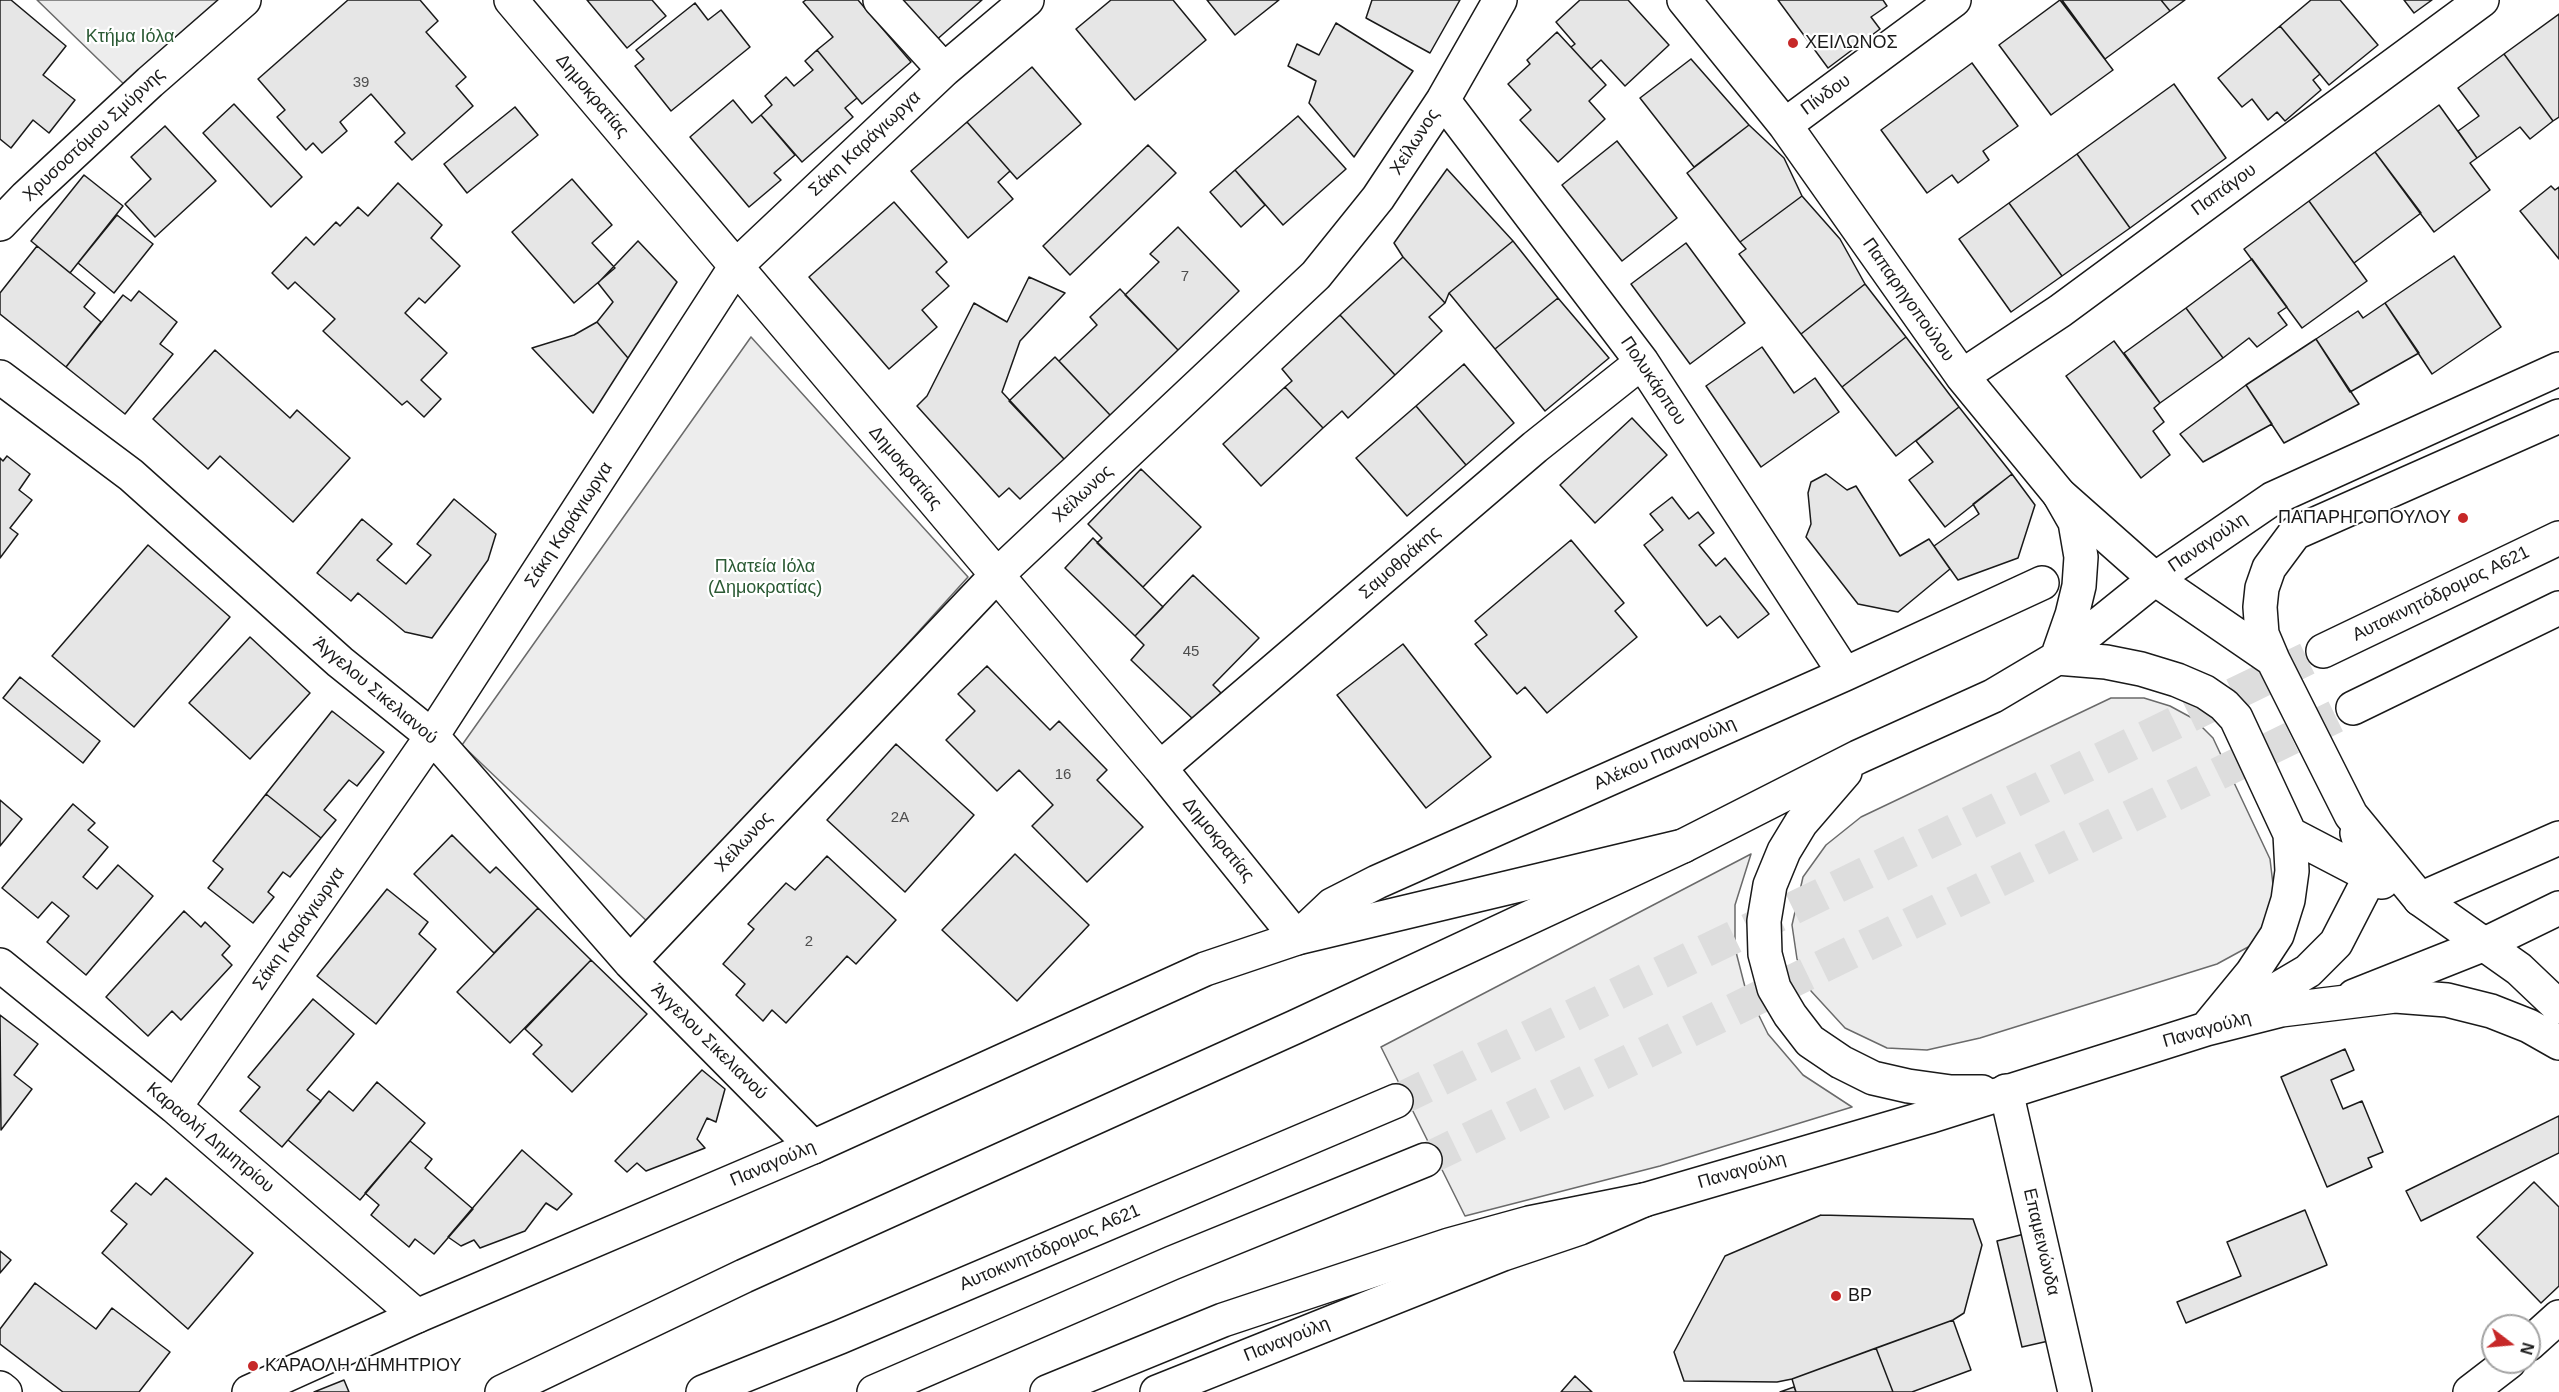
<!DOCTYPE html>
<html>
<head>
<meta charset="utf-8">
<style>
	body { margin:0 }
	#map { position:relative; width:2559px; height:1392px; overflow:hidden; background:#fff; font-family:Helvetica,sans-serif }
	canvas { display:block }
	.north { position:absolute; left:2481px; top:1314px; width:60px; height:60px; box-sizing:border-box; background:#fff; border:2px solid #a3a3a3; border-radius:50%; rotate:106deg; font-size:16px; font-weight:700; line-height:24px; text-align:center; color:#1a1a1a }
	.north::after { content:''; display:block; margin:auto; width:21px; height:27px; background:#c62828; clip-path:polygon(50% 0,100% 100%,50% 72%,0 100%) }
</style>
</head>
<body>
<div id="map">
<canvas width="2559" height="1392"></canvas>
<div class="north">N</div>
</div>
<script>
const context = document.querySelector('canvas').getContext('2d');
context.lineJoin = 'round';
function fillPath(path, color) {
  context.fillStyle = color;
  context.fill(path, 'evenodd');
}
function poly(rows) {
  const path = new Path2D();
  for (const r of rows) {
    path.moveTo(r[0], r[1]);
    for (let i = 2; i < r.length; i += 2) path.lineTo(r[i], r[i + 1]);
  }
  return path;
}
function stroke(path, color, width, dash) {
  context.strokeStyle = color;
  context.lineWidth = width;
  context.lineCap = dash ? 'butt' : 'round';
  context.setLineDash(dash || []);
  context.stroke(path);
}
function write(font, color, halo, rows, align = 'center') {
  context.font = font + ' Helvetica,sans-serif';
  context.lineWidth = 4.5;
  context.setLineDash([]);
  context.textBaseline = 'middle';
  context.strokeStyle = halo;
  context.fillStyle = color;
  for (const [text, x, y, turn = 0] of rows) {
    context.save();
    context.translate(x, y);
    context.rotate((+turn || 0) * Math.PI / 180);
    context.textAlign = isNaN(turn) ? turn : align;
    if (halo) context.strokeText(text, 0, 0);
    context.fillText(text, 0, 0);
    context.restore();
  }
}
const green = poly([
	[37,0,221,0,131,91,37,0],
	[751,337,968,577,652,926,462,745,751,337],
	[2111,698,2144,698,2170,706,2194,719,2213,738,2270,859,2274,893,2268,918,2250,946,2217,964,1980,1038,1927,1050,1887,1048,1845,1028,1811,991,1797,959,1792,925,1803,877,1826,845,1861,817,2111,698],
	[1751,854,1735,905,1735,948,1745,987,1768,1034,1803,1075,1852,1107,1660,1166,1465,1216,1381,1047,1751,854]
]);
fillPath(green, '#ededed');
stroke(green, '#6a6a6a', 1.5);
const building = poly([
	[0,0,11,0,66,46,43,75,75,100,49,133,33,120,11,148,0,139,0,0],
	[348,0,420,0,438,21,426,32,466,77,456,86,473,106,412,160,395,142,405,133,371,94,340,122,347,131,322,153,313,143,306,150,277,117,285,110,258,79,348,0],
	[587,0,652,0,666,16,627,48,587,0],
	[806,0,858,0,911,62,862,104,817,50,833,37,803,2,806,0],
	[898,0,982,0,934,42,898,0],
	[1111,0,1173,0,1206,40,1135,100,1076,29,1111,0],
	[1207,0,1279,0,1235,35,1207,0],
	[1372,0,1460,0,1430,53,1366,18,1372,0],
	[1580,0,1628,0,1669,45,1625,86,1601,60,1591,69,1571,47,1575,44,1556,22,1580,0],
	[1778,0,1883,0,1887,6,1871,17,1880,29,1828,68,1778,0],
	[2060,0,2113,70,2051,115,1999,45,2060,0],
	[2062,0,2161,0,2170,11,2105,59,2062,0],
	[2161,0,2185,0,2170,11,2161,0],
	[2311,0,2340,0,2378,45,2329,85,2280,26,2311,0],
	[2404,0,2432,0,2414,13,2404,0],
	[695,3,708,20,721,10,750,47,671,111,635,66,644,59,636,50,695,3],
	[2559,14,2559,117,2553,121,2504,54,2559,14],
	[1336,23,1413,71,1354,157,1309,103,1316,81,1288,66,1297,44,1319,55,1336,23],
	[2280,26,2320,74,2313,80,2321,90,2285,121,2277,112,2268,120,2252,99,2242,107,2218,78,2280,26],
	[1557,32,1606,85,1589,101,1605,119,1558,162,1520,120,1531,110,1508,84,1530,64,1527,60,1557,32],
	[817,50,857,98,845,108,853,117,802,162,761,115,772,105,765,96,786,77,794,86,813,70,805,61,817,50],
	[2504,54,2553,121,2530,139,2520,127,2477,158,2458,131,2479,116,2458,88,2504,54],
	[1691,59,1749,125,1694,167,1640,98,1691,59],
	[1972,63,2018,126,1983,151,1989,160,1958,183,1952,175,1927,193,1881,130,1972,63],
	[1032,67,1081,124,1017,179,967,122,1032,67],
	[2174,84,2226,158,2130,228,2077,154,2174,84],
	[733,100,752,123,761,115,795,155,774,173,781,180,749,207,690,137,733,100],
	[234,104,302,177,271,207,203,133,234,104],
	[2439,105,2477,158,2470,163,2490,190,2434,232,2375,152,2439,105],
	[515,107,538,135,467,193,444,164,515,107],
	[1298,116,1346,169,1283,225,1235,170,1298,116],
	[967,122,1010,171,998,182,1013,199,968,238,911,171,967,122],
	[1749,125,1784,158,1802,196,1740,242,1687,173,1749,125],
	[165,126,216,181,155,237,125,204,151,179,131,157,165,126],
	[1617,141,1677,218,1622,261,1562,185,1617,141],
	[1148,145,1176,173,1070,275,1043,246,1148,145],
	[2375,152,2421,213,2354,263,2309,201,2375,152],
	[2077,154,2130,228,2062,276,2009,203,2077,154],
	[1447,169,1513,241,1449,293,1445,303,1403,257,1394,243,1447,169],
	[1235,170,1265,205,1241,227,1210,192,1235,170],
	[84,175,123,206,70,273,31,241,84,175],
	[572,179,612,225,592,243,615,268,574,303,512,232,572,179],
	[398,183,442,225,431,238,460,266,425,303,419,298,405,313,447,353,421,380,441,399,424,417,407,401,402,405,323,331,335,319,295,282,288,289,272,273,306,237,314,245,336,222,340,226,358,207,368,216,398,183],
	[2551,186,2555,190,2559,187,2559,259,2520,211,2551,186],
	[1802,196,1840,239,1865,284,1801,334,1739,254,1746,249,1740,242,1802,196],
	[2309,201,2367,281,2302,328,2244,249,2309,201],
	[894,202,947,262,936,272,949,286,922,310,937,327,889,369,809,277,894,202],
	[2009,203,2062,276,2011,312,1959,239,2009,203],
	[117,215,153,244,114,293,78,263,117,215],
	[1178,227,1239,291,1178,350,1125,295,1159,262,1150,254,1178,227],
	[638,241,677,282,628,358,597,322,613,302,598,283,638,241],
	[1513,241,1558,298,1495,349,1449,293,1513,241],
	[1686,243,1745,323,1690,364,1631,284,1686,243],
	[37,246,95,293,84,307,101,322,66,367,0,314,0,293,37,246],
	[2454,256,2501,327,2432,374,2385,303,2454,256],
	[1403,257,1445,303,1429,317,1442,331,1395,375,1340,315,1403,257],
	[2252,259,2287,307,2278,313,2287,325,2257,347,2249,338,2223,358,2186,308,2252,259],
	[1029,277,1065,293,1020,341,1002,392,1064,459,1020,499,1009,488,999,497,917,406,927,396,974,303,1007,322,1029,277],
	[1865,284,1906,337,1842,387,1801,334,1865,284],
	[1120,289,1178,350,1110,415,1059,361,1097,325,1090,317,1120,289],
	[139,291,177,322,160,344,173,354,125,414,66,367,123,295,131,301,139,291],
	[1558,298,1609,358,1545,411,1495,349,1558,298],
	[2385,303,2419,353,2350,392,2316,339,2358,311,2363,318,2385,303],
	[2186,308,2223,358,2160,403,2124,353,2186,308],
	[1340,315,1395,375,1348,418,1342,411,1323,428,1285,387,1292,381,1282,369,1340,315],
	[597,322,628,358,593,413,532,348,574,335,597,322],
	[1906,337,1959,407,1896,456,1842,387,1906,337],
	[2316,339,2359,404,2284,443,2246,385,2316,339],
	[2114,341,2160,403,2154,408,2164,422,2153,431,2170,455,2141,478,2066,376,2114,341],
	[1762,347,1794,393,1815,378,1839,412,1761,467,1706,386,1762,347],
	[215,350,290,418,297,410,350,458,293,522,220,456,208,469,153,419,215,350],
	[1055,357,1110,415,1064,459,1009,401,1055,357],
	[1464,364,1514,423,1466,465,1416,406,1464,364],
	[2246,385,2272,424,2203,462,2180,434,2246,385],
	[1285,387,1323,428,1261,486,1223,444,1285,387],
	[1416,406,1466,465,1407,516,1356,458,1416,406],
	[1959,407,2012,474,1945,527,1909,480,1933,462,1916,441,1959,407],
	[1632,418,1667,455,1595,523,1560,485,1632,418],
	[7,456,30,474,19,490,32,500,10,528,18,534,0,558,0,458,3,461,7,456],
	[1141,469,1201,527,1143,587,1097,543,1102,538,1088,524,1141,469],
	[1826,474,1847,490,1856,486,1900,556,1929,539,1950,569,1898,612,1858,604,1806,537,1811,524,1808,493,1811,482,1826,474],
	[2012,474,2035,505,2018,558,1958,580,1934,546,1979,514,1973,504,2012,474],
	[1672,497,1689,519,1698,512,1714,533,1699,545,1716,566,1725,558,1769,614,1738,638,1720,616,1707,626,1644,545,1663,530,1650,514,1672,497],
	[454,499,496,534,488,560,432,638,405,632,358,593,351,601,317,573,362,519,392,544,377,560,406,584,431,555,417,544,454,499],
	[1093,538,1163,607,1135,636,1065,568,1093,538],
	[1571,540,1624,603,1615,611,1637,637,1547,713,1525,687,1517,694,1475,644,1487,635,1475,621,1571,540],
	[148,545,230,617,134,727,52,656,148,545],
	[1193,575,1259,638,1213,685,1221,693,1194,720,1131,660,1144,645,1135,636,1193,575],
	[250,637,310,693,250,759,189,703,250,637],
	[1403,644,1491,757,1426,808,1337,695,1403,644],
	[987,666,1050,730,1059,721,1107,770,1097,780,1143,827,1087,882,1032,826,1053,805,1019,770,997,791,946,740,975,711,958,694,987,666],
	[20,677,100,741,83,763,3,698,20,677],
	[332,711,384,752,357,786,349,780,324,810,336,820,321,838,266,794,332,711],
	[896,744,974,815,905,892,827,820,896,744],
	[266,794,321,838,290,877,283,872,268,892,274,897,253,923,208,888,223,869,213,861,266,794],
	[0,800,22,819,0,846,0,800],
	[73,804,95,823,88,830,108,847,83,877,97,889,118,865,153,896,86,975,47,942,69,916,52,902,38,918,2,888,73,804],
	[452,835,490,873,496,867,538,908,494,953,414,874,452,835],
	[1015,854,1089,925,1017,1001,942,930,1015,854],
	[827,856,896,920,856,964,847,956,786,1023,772,1010,763,1021,736,995,745,984,723,964,754,929,748,924,786,883,795,890,827,856],
	[387,889,428,922,419,934,436,949,376,1024,317,976,387,889],
	[538,908,591,960,510,1043,457,992,538,908],
	[184,911,201,927,205,922,230,946,222,955,232,965,181,1020,172,1011,148,1036,106,997,184,911],
	[591,960,647,1014,572,1092,533,1054,542,1045,525,1029,591,960],
	[313,999,354,1034,307,1090,321,1101,282,1147,240,1111,260,1087,248,1077,313,999],
	[0,1015,38,1044,14,1075,32,1089,1,1130,0,1015],
	[2345,1049,2354,1070,2331,1080,2343,1109,2362,1101,2383,1152,2368,1158,2372,1167,2327,1187,2281,1077,2345,1049],
	[702,1070,725,1089,716,1122,707,1118,697,1139,705,1148,646,1171,637,1163,627,1172,615,1161,702,1070],
	[377,1082,425,1123,360,1200,288,1140,329,1091,353,1111,377,1082],
	[2559,1116,2559,1153,2421,1221,2406,1191,2559,1116],
	[410,1141,432,1159,425,1168,473,1209,434,1254,415,1239,409,1247,371,1215,379,1205,365,1193,410,1141],
	[522,1150,572,1194,557,1210,546,1203,525,1231,480,1248,474,1240,461,1246,448,1237,522,1150],
	[166,1178,253,1253,188,1329,102,1253,127,1224,111,1211,136,1183,151,1195,166,1178],
	[2534,1182,2559,1207,2559,1286,2541,1303,2477,1237,2534,1182],
	[2305,1210,2327,1265,2186,1323,2177,1302,2241,1276,2227,1242,2305,1210],
	[1821,1215,1973,1219,1982,1245,1964,1313,1953,1320,1792,1379,1777,1382,1684,1381,1674,1352,1725,1256,1821,1215],
	[2028,1233,2053,1340,2022,1347,1997,1241,2028,1233],
	[0,1251,11,1260,0,1273,0,1251],
	[35,1283,96,1329,112,1308,170,1352,139,1392,63,1392,0,1344,0,1329,35,1283],
	[1953,1320,1971,1370,1912,1392,1893,1392,1876,1348,1953,1320],
	[1876,1348,1893,1392,1796,1392,1792,1379,1876,1348],
	[1575,1376,1592,1392,1561,1392,1575,1376],
	[344,1380,349,1392,314,1392,344,1380],
	[1794,1387,1796,1392,1780,1392,1794,1387]
]);
fillPath(building, '#e6e6e6');
stroke(building, '#1a1a1a', 1.5);
stroke(poly([
	[1396,1101,2323,651],
	[1425,1160,2353,708]
]), '#ddd', 33, [33, 16]);
const minor = poly([
	[511,0,1160,768,1297,938,1332,905,1377,882,1845,674,2042,583],
	[880,0,944,70],
	[1684,0,1785,125,1962,376,1985,404,2059,494,2155,579],
	[1443,100,1642,362,1845,674],
	[1785,125,1954,0],
	[0,224,26,197,150,82,244,0],
	[1962,376,2060,311,2482,0],
	[0,377,131,475,340,662,432,736,630,962,813,1147],
	[1160,768,1535,447,1642,362],
	[2420,899,2559,838],
	[630,962,996,576,1316,275,1378,198,1443,100,1500,0],
	[0,965,175,1107,417,1316],
	[2354,996,2485,944,2559,908],
	[2006,1091,2075,1392],
	[175,1107,432,736,736,266,944,70,1027,0],
	[2529,1344,2559,1317],
	[0,1388,5,1392],
	[2470,1392,2509,1362]
]);
const major = poly([
	[2559,416,2295,533,2269,568,2262,588,2260,607,2262,634,2273,660,2351,815,2420,899,2519,969,2559,1007],
	[2155,579,2273,660],
	[2057,658,2106,662,2141,669,2177,680,2205,692,2224,705,2236,718,2290,834,2292,871,2288,900,2277,935,2252,973,2206,1029],
	[2057,658,2072,615,2079,586,2081,557,2075,522,2059,494],
	[1845,772,1801,823,1784,851,1770,885,1764,921,1765,954,1774,988,1790,1015,1810,1041,1841,1062,1873,1078,1908,1086,1951,1092,1982,1092],
	[2290,834,2382,882],
	[2247,1007,2308,971,2336,943,2370,877,2357,833],
	[249,1392,417,1316,813,1147,1205,969,1297,938,1683,846,1858,757,1993,696,2057,658,2155,579,2272,499,2559,369],
	[1157,1392,1503,1254,1580,1228,1644,1200,1928,1117,2206,1029,2281,1010,2395,996,2447,1000,2491,1011,2529,1026,2559,1043]
]);
const highway = poly([
	[2323,651,2559,538],
	[2353,708,2559,608],
	[502,1392,744,1276,1295,1027,1683,846],
	[703,1392,840,1337,1396,1101],
	[874,1392,1172,1263,1425,1160],
	[1047,1392,1223,1320,1449,1245,1529,1223,1644,1200]
]);
stroke(minor, '#1a1a1a', 36);
stroke(major, '#1a1a1a', 36);
stroke(highway, '#1a1a1a', 36);
stroke(minor, '#fff', 33);
stroke(major, '#fff', 33);
stroke(highway, '#fff', 33);
for (const [x, y, r, color] of [
	[1793,43,6,"#c62828"],
	[2463,518,6,"#c62828"],
	[1836,1296,6,"#c62828"],
	[253,1366,6,"#c62828"]
]) {
  const dot = new Path2D();
  dot.arc(x, y, r, 0, 2 * Math.PI);
  context.fillStyle = color;
  context.fill(dot);
  stroke(dot, '#fff', 2);
}
write('15px', '#4d4d4d', null, [
	["39",361,83],
	["7",1185,277],
	["45",1191,652],
	["16",1063,775],
	["2A",900,818],
	["2",809,942]
]);
write('18px', '#2b5a34', '#fff', [
	["Κτήμα Ιόλα",130,37],
	["Πλατεία Ιόλα",765,567],
	["(Δημοκρατίας)",765,588]
]);
write('18px', '#1a1a1a', '#fff', [
	["ΧΕΙΛΩΝΟΣ",1805,43],
	["ΠΑΠΑΡΗΓΟΠΟΥΛΟΥ",2451,518,"right"],
	["BP",1848,1296],
	["ΚΑΡΑΟΛΗ ΔΗΜΗΤΡΙΟΥ",265,1366]
], 'left');
write('18px', '#1a1a1a', '#fff', [
	["Πίνδου",1826,95,-36],
	["Δημοκρατίας",592,96,50],
	["Χρυσοστόμου Σμύρνης",94,135,-43],
	["Χείλωνος",1415,142,-57],
	["Σάκη Καράγιωργα",865,144,-43],
	["Παπάγου",2224,190,-36],
	["Παπαρηγοπούλου",1908,300,55],
	["Πολυκάρπου",1653,381,56],
	["Δημοκρατίας",905,468,50],
	["Χείλωνος",1083,494,-43],
	["Σάκη Καράγιωργα",569,525,-57],
	["Παναγούλη",2208,543,-34],
	["Σαμοθράκης",1400,563,-41],
	["Αυτοκινητόδρομος Α621",2441,594,-26],
	["Άγγελου Σικελιανού",375,691,40],
	["Αλέκου Παναγούλη",1665,754,-24],
	["Δημοκρατίας",1218,840,51],
	["Χείλωνος",744,842,-47],
	["Σάκη Καράγιωργα",299,929,-55],
	["Παναγούλη",2207,1030,-16],
	["Άγγελου Σικελιανού",709,1042,45],
	["Καραολή Δημητρίου",210,1138,40],
	["Παναγούλη",773,1164,-23],
	["Παναγούλη",1742,1171,-16],
	["Επαμεινώνδα",2041,1242,77],
	["Αυτοκινητόδρομος Α621",1050,1248,-23],
	["Παναγούλη",1287,1340,-22]
]);
</script>
</body>
</html>
